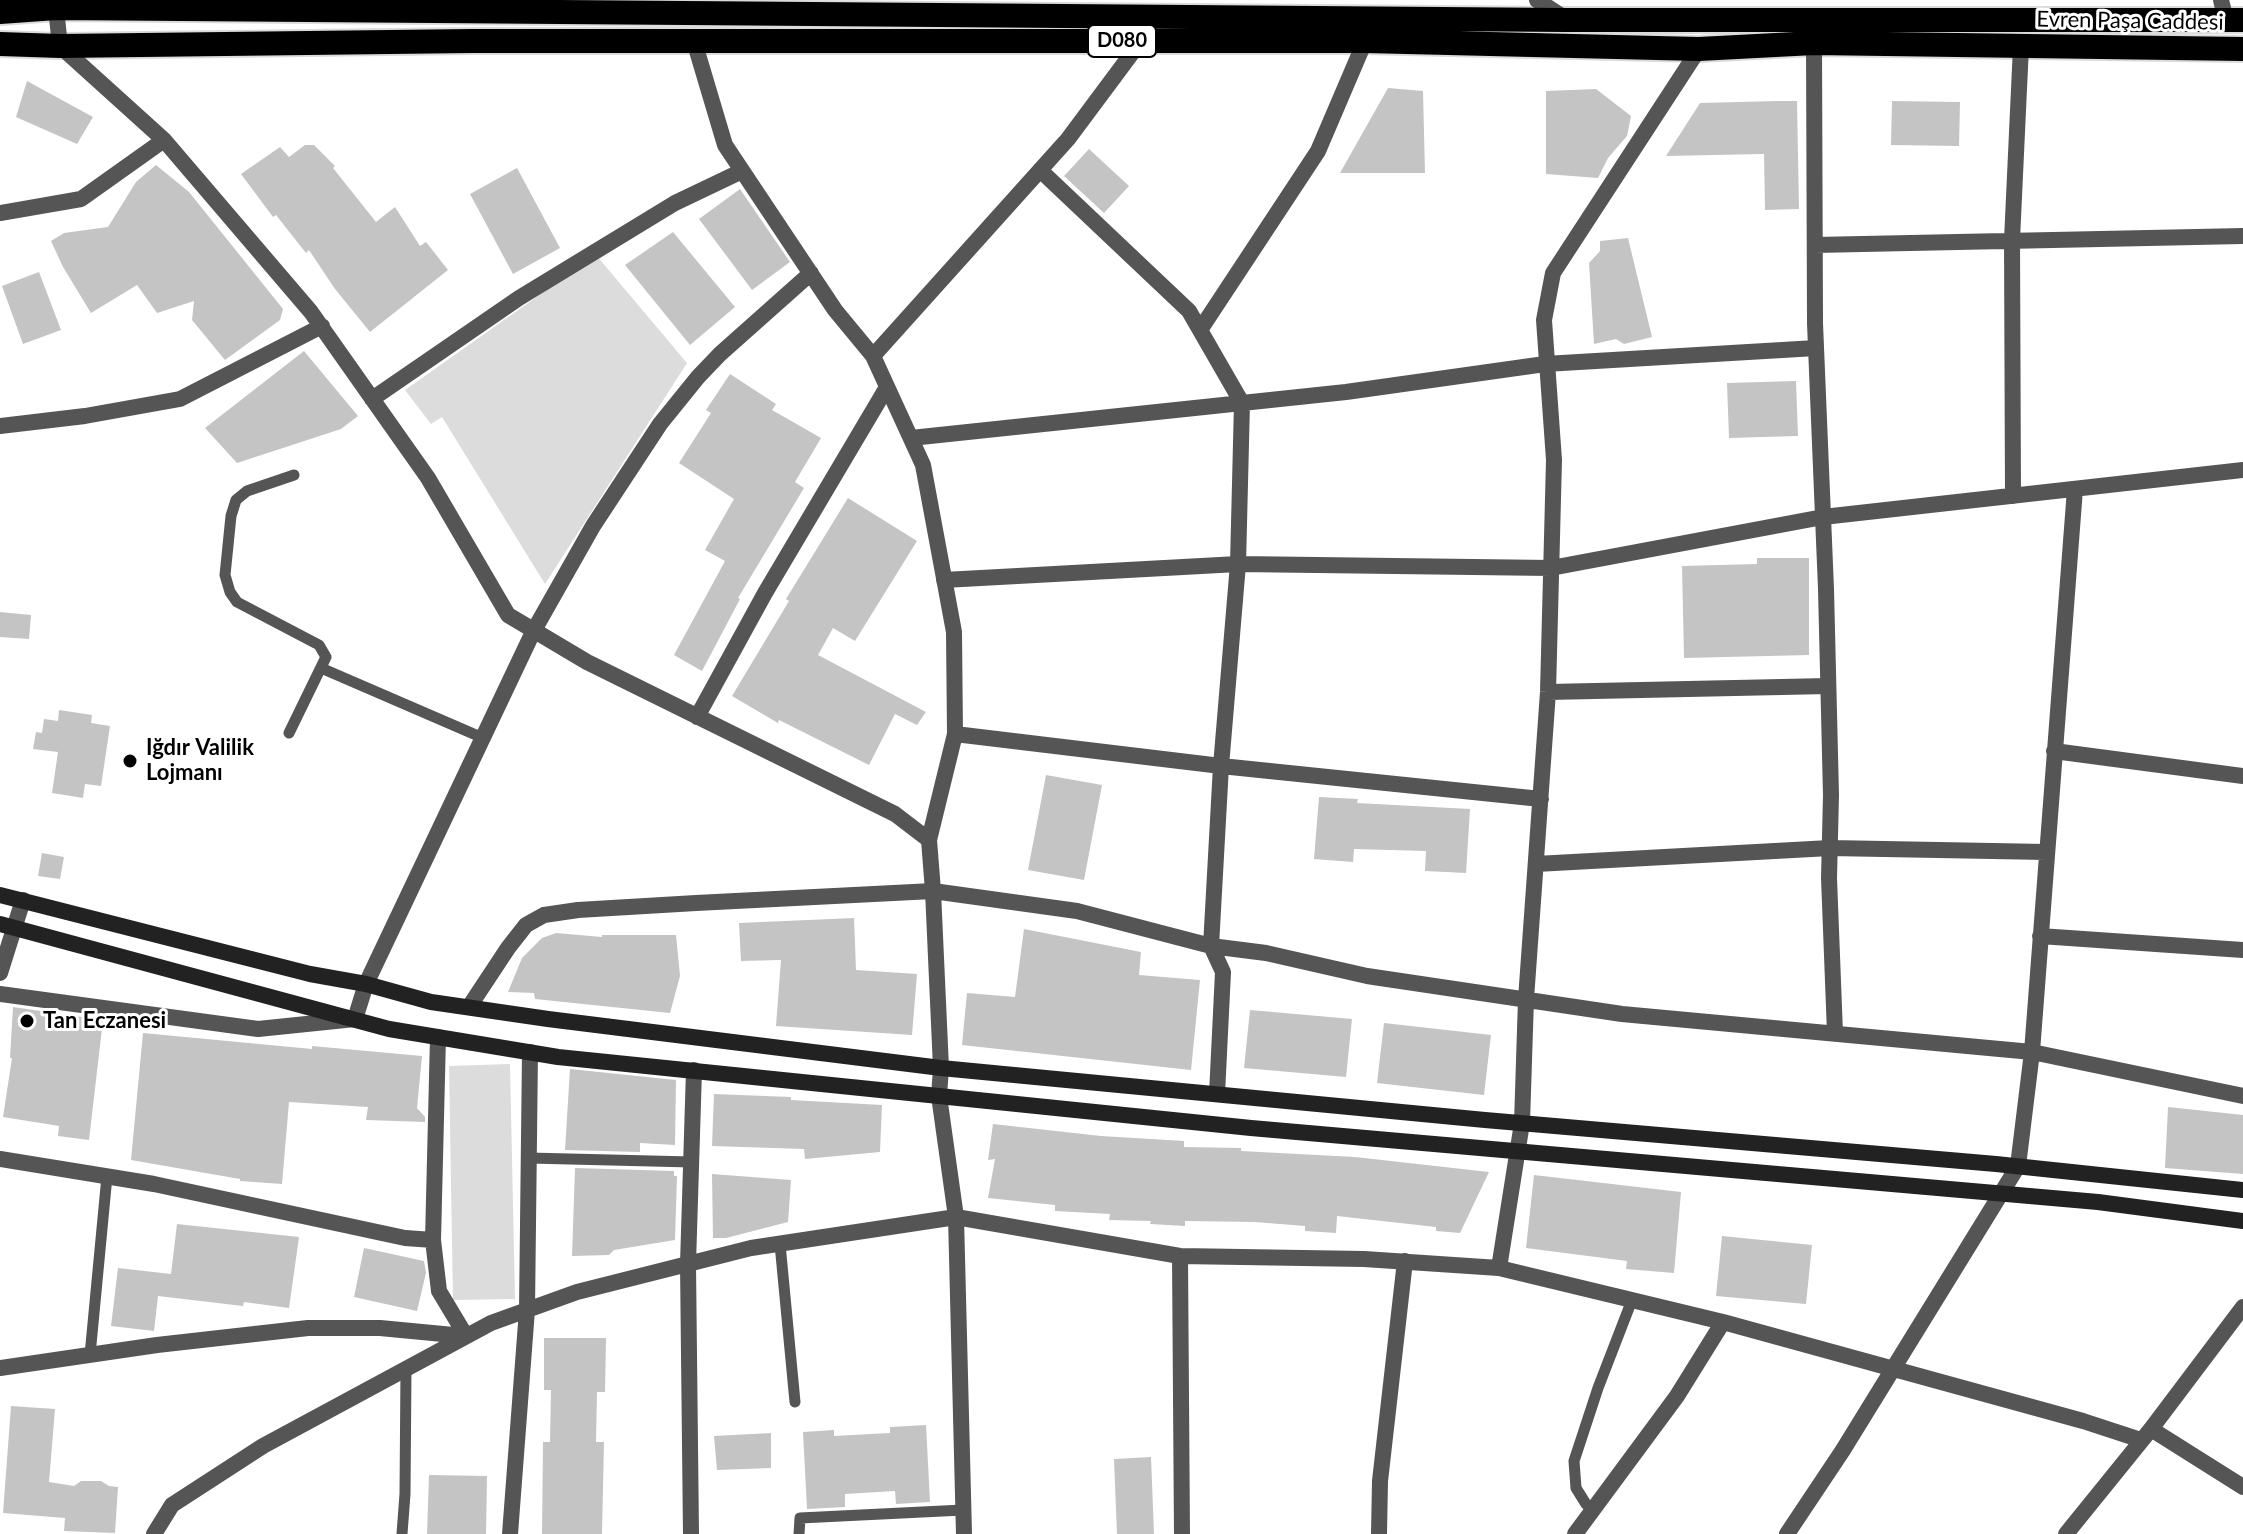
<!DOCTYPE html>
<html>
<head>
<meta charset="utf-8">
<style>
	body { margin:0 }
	canvas { display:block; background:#fff }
</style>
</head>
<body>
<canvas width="2243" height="1534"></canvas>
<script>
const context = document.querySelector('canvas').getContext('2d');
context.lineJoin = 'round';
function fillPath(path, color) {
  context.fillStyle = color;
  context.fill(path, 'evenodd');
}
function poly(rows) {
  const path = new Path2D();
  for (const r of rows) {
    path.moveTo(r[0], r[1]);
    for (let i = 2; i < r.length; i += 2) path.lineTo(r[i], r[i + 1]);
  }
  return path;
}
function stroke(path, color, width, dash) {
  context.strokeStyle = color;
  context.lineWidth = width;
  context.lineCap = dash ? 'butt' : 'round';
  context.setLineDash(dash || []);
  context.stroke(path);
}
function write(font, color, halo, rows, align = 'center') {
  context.font = font + ' Lato,sans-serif';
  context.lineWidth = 6;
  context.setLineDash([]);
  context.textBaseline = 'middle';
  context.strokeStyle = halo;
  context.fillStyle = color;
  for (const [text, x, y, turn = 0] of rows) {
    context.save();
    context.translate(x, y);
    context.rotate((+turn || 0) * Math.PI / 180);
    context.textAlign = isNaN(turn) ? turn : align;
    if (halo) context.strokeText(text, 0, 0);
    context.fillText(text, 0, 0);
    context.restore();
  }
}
fillPath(poly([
	[596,255,687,363,545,584,442,417,431,424,405,390],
	[510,1064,515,1299,453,1300,449,1066]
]), '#dcdcdc');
fillPath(poly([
	[27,81,93,117,77,144,16,117],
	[1388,88,1423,91,1425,173,1340,173],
	[1596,89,1631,116,1627,136,1608,158,1598,178,1546,174,1546,91],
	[1778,101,1797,101,1799,209,1765,210,1764,154,1666,156,1700,103],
	[1892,101,1960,102,1959,146,1891,145],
	[305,145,314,145,335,166,333,168,376,222,395,207,420,246,426,242,448,270,370,332,335,289,309,250,306,253,276,215,273,217,241,174,280,147,289,157],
	[1089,149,1129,186,1104,213,1064,176],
	[156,165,189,192,283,309,280,320,225,360,192,320,194,301,157,313,137,285,91,313,63,267,51,241,64,233,108,227,136,182],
	[517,168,560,248,513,274,470,194],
	[740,189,790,262,752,290,699,219],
	[673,232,735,307,690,345,625,265],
	[1628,238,1652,337,1624,344,1616,339,1594,344,1589,263,1600,251,1600,241],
	[39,272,61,330,23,344,2,286],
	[304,351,358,416,341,429,237,463,205,428],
	[730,374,776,404,772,410,821,438,795,482,804,488,738,598,740,599,702,671,674,655,725,561,705,550,734,499,679,463,711,413,706,410],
	[1796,381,1798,436,1729,438,1727,383],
	[848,498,917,541,855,641,833,628,818,655,926,712,917,725,895,714,869,765,779,720,778,723,732,696,789,601,786,599],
	[1757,558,1809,558,1809,655,1684,658,1682,566,1757,564],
	[0,612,31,615,29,639,0,637],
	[59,710,92,715,91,723,110,726,101,786,85,784,83,798,52,793,58,752,33,749,36,732,42,733,44,719,58,721],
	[1046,775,1102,785,1084,880,1028,870],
	[1319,797,1358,799,1357,803,1470,809,1466,873,1425,871,1426,851,1354,849,1353,862,1314,859],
	[42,853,64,857,60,879,38,876],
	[854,918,856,970,917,974,912,1035,776,1026,781,960,741,961,739,923],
	[1024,929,1141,952,1139,975,1200,980,1191,1070,962,1045,967,993,1015,997],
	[556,933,602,937,602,935,676,935,680,976,670,1013,535,999,534,993,508,992,522,958,542,938],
	[13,1007,103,1020,89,1140,58,1136,59,1126,3,1117,12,1058,10,1058],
	[1250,1010,1352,1019,1346,1077,1244,1068],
	[1384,1023,1491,1035,1484,1095,1377,1083],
	[143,1033,312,1049,312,1046,422,1056,417,1108,425,1117,425,1122,366,1120,368,1107,289,1102,282,1184,240,1181,240,1179,131,1160],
	[570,1069,676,1080,675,1145,640,1143,640,1152,565,1150],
	[714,1094,791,1097,791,1100,882,1105,880,1152,805,1159,804,1149,712,1146],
	[2168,1107,2243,1115,2243,1174,2165,1168],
	[993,1124,1101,1136,1184,1141,1184,1147,1241,1148,1241,1151,1355,1157,1489,1172,1460,1233,1436,1231,1436,1227,1337,1216,1336,1233,1305,1231,1305,1226,1255,1222,1185,1221,1185,1226,1150,1224,1151,1221,1109,1220,1110,1214,1055,1211,1055,1205,988,1198,995,1159,988,1160],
	[575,1168,674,1171,674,1176,677,1176,675,1240,614,1250,609,1255,572,1256],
	[712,1174,791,1180,788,1222,726,1238,713,1238],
	[1534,1175,1681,1192,1674,1273,1626,1269,1627,1261,1526,1248],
	[177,1224,299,1237,289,1308,244,1302,243,1306,158,1296,154,1331,111,1326,118,1268,171,1274],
	[1722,1236,1812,1245,1806,1304,1716,1296],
	[364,1248,424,1261,426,1273,417,1311,354,1297],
	[544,1338,606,1338,605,1392,597,1392,596,1442,604,1442,602,1534,542,1534,543,1442,550,1442,551,1390,544,1390],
	[11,1406,55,1409,49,1482,74,1486,81,1481,101,1481,109,1486,118,1487,115,1533,64,1531,65,1518,3,1513],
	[926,1425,930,1502,896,1504,895,1491,845,1494,845,1507,807,1509,803,1432,834,1430,834,1436,890,1433,890,1427],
	[771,1433,771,1468,717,1470,714,1436],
	[1151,1457,1154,1534,1117,1534,1114,1459],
	[429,1475,487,1476,486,1534,427,1534]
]), '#c4c4c4');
const highway = poly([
	[0,12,56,8,1567,20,2243,20],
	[0,44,60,46,472,41,1365,41,1699,49,1814,43,2243,49]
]);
stroke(highway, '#dbdbdb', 28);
stroke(poly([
	[321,668,483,738],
	[289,733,326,657,319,645,237,602,230,592,225,575,231,516,236,500,247,491,294,475],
	[529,1158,692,1162],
	[780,1244,795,1402],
	[90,1355,107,1176],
	[1593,1509,1586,1504,1576,1488,1574,1461,1598,1388,1632,1300],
	[402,1534,405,1494,406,1368],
	[799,1534,800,1518,963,1510]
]), '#555', 11);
stroke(poly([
	[1537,0,1566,19],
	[2221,0,2226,20],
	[56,8,60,46,164,140,311,312,428,478,508,615,587,662,895,814,929,840,933,891,1077,911,1211,946,1266,953,1367,976,1622,1014,2032,1052,2243,1096],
	[694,41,725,145,835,310,873,356,923,465,954,632,955,734,929,840],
	[1814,43,1815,323,1826,589,1831,795,1829,878,1835,1033],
	[1040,170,1189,311,1242,403,1238,564,1221,766,1211,946,1223,972,1217,1094],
	[0,213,81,199,164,140],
	[1815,245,2243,236],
	[1200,330,1318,151,1365,41],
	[873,356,1068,139,1141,41],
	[372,399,519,298,675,203,742,171],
	[0,426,85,416,180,399,322,326],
	[911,438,1346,392,1545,364,1816,348],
	[2013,496,2012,240,2021,46],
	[944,580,1238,564,1551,568,1823,517,2243,470],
	[1548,692,1828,686],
	[697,717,765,593,887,387],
	[955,734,1221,766,1541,799],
	[2054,751,2243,776],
	[1536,864,1830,848,2046,852],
	[2040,936,2243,950],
	[0,973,23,900],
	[0,994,258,1029,355,1019,366,984,533,632,593,526,660,424,698,377,720,354,811,273],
	[469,1007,508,948,526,925,544,915,578,910,696,903,933,891,941,1068,939,1096,956,1217,964,1534],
	[438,1037,433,1240,439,1291,466,1336],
	[0,1159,154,1184,405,1238,433,1240],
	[1180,1256,1182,1534],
	[1499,1268,1522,1123,1526,999,1548,692,1554,460,1544,320,1553,273,1699,49],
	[0,1368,157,1345,308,1328,380,1328,464,1336],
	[2151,1429,2243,1487],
	[154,1534,172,1505,263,1446,491,1323,577,1292,751,1248,956,1217,1180,1256,1364,1259,1499,1268,1723,1322,2083,1421,2141,1440],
	[510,1534,527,1310,530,1052],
	[691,1534,688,1264,694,1070],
	[1379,1534,1380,1481,1405,1261],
	[1575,1534,1677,1396,1723,1322],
	[1787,1534,1843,1450,2018,1166,2032,1052,2075,489],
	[2066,1534,2151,1429,2243,1307]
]), '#555', 16);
stroke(poly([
	[0,895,310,974,366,984,431,1002,548,1019,941,1068,1485,1120,1996,1164,2243,1190],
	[0,924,389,1029,558,1057,1251,1128,2098,1202,2243,1221]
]), '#222', 16);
stroke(highway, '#000', 24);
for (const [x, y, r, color] of [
	[130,761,8,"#000"],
	[27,1021,8,"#000"]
]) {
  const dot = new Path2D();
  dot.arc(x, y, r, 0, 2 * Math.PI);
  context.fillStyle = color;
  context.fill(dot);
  stroke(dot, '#fff', 3);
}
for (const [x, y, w] of [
	[1122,41,68]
]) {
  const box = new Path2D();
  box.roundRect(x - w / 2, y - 16, w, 32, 6);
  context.fillStyle = '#fff';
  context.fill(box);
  stroke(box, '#000', 2);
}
write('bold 20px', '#000', null, [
	["D080",1122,41]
]);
write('22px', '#000', '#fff', [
	["Evren Paşa Caddesi",2130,21,1]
]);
write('bold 22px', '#000', '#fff', [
	["Iğdır Valilik",146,748],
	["Lojmanı",146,773],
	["Tan Eczanesi",43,1021]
], 'left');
</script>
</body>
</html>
